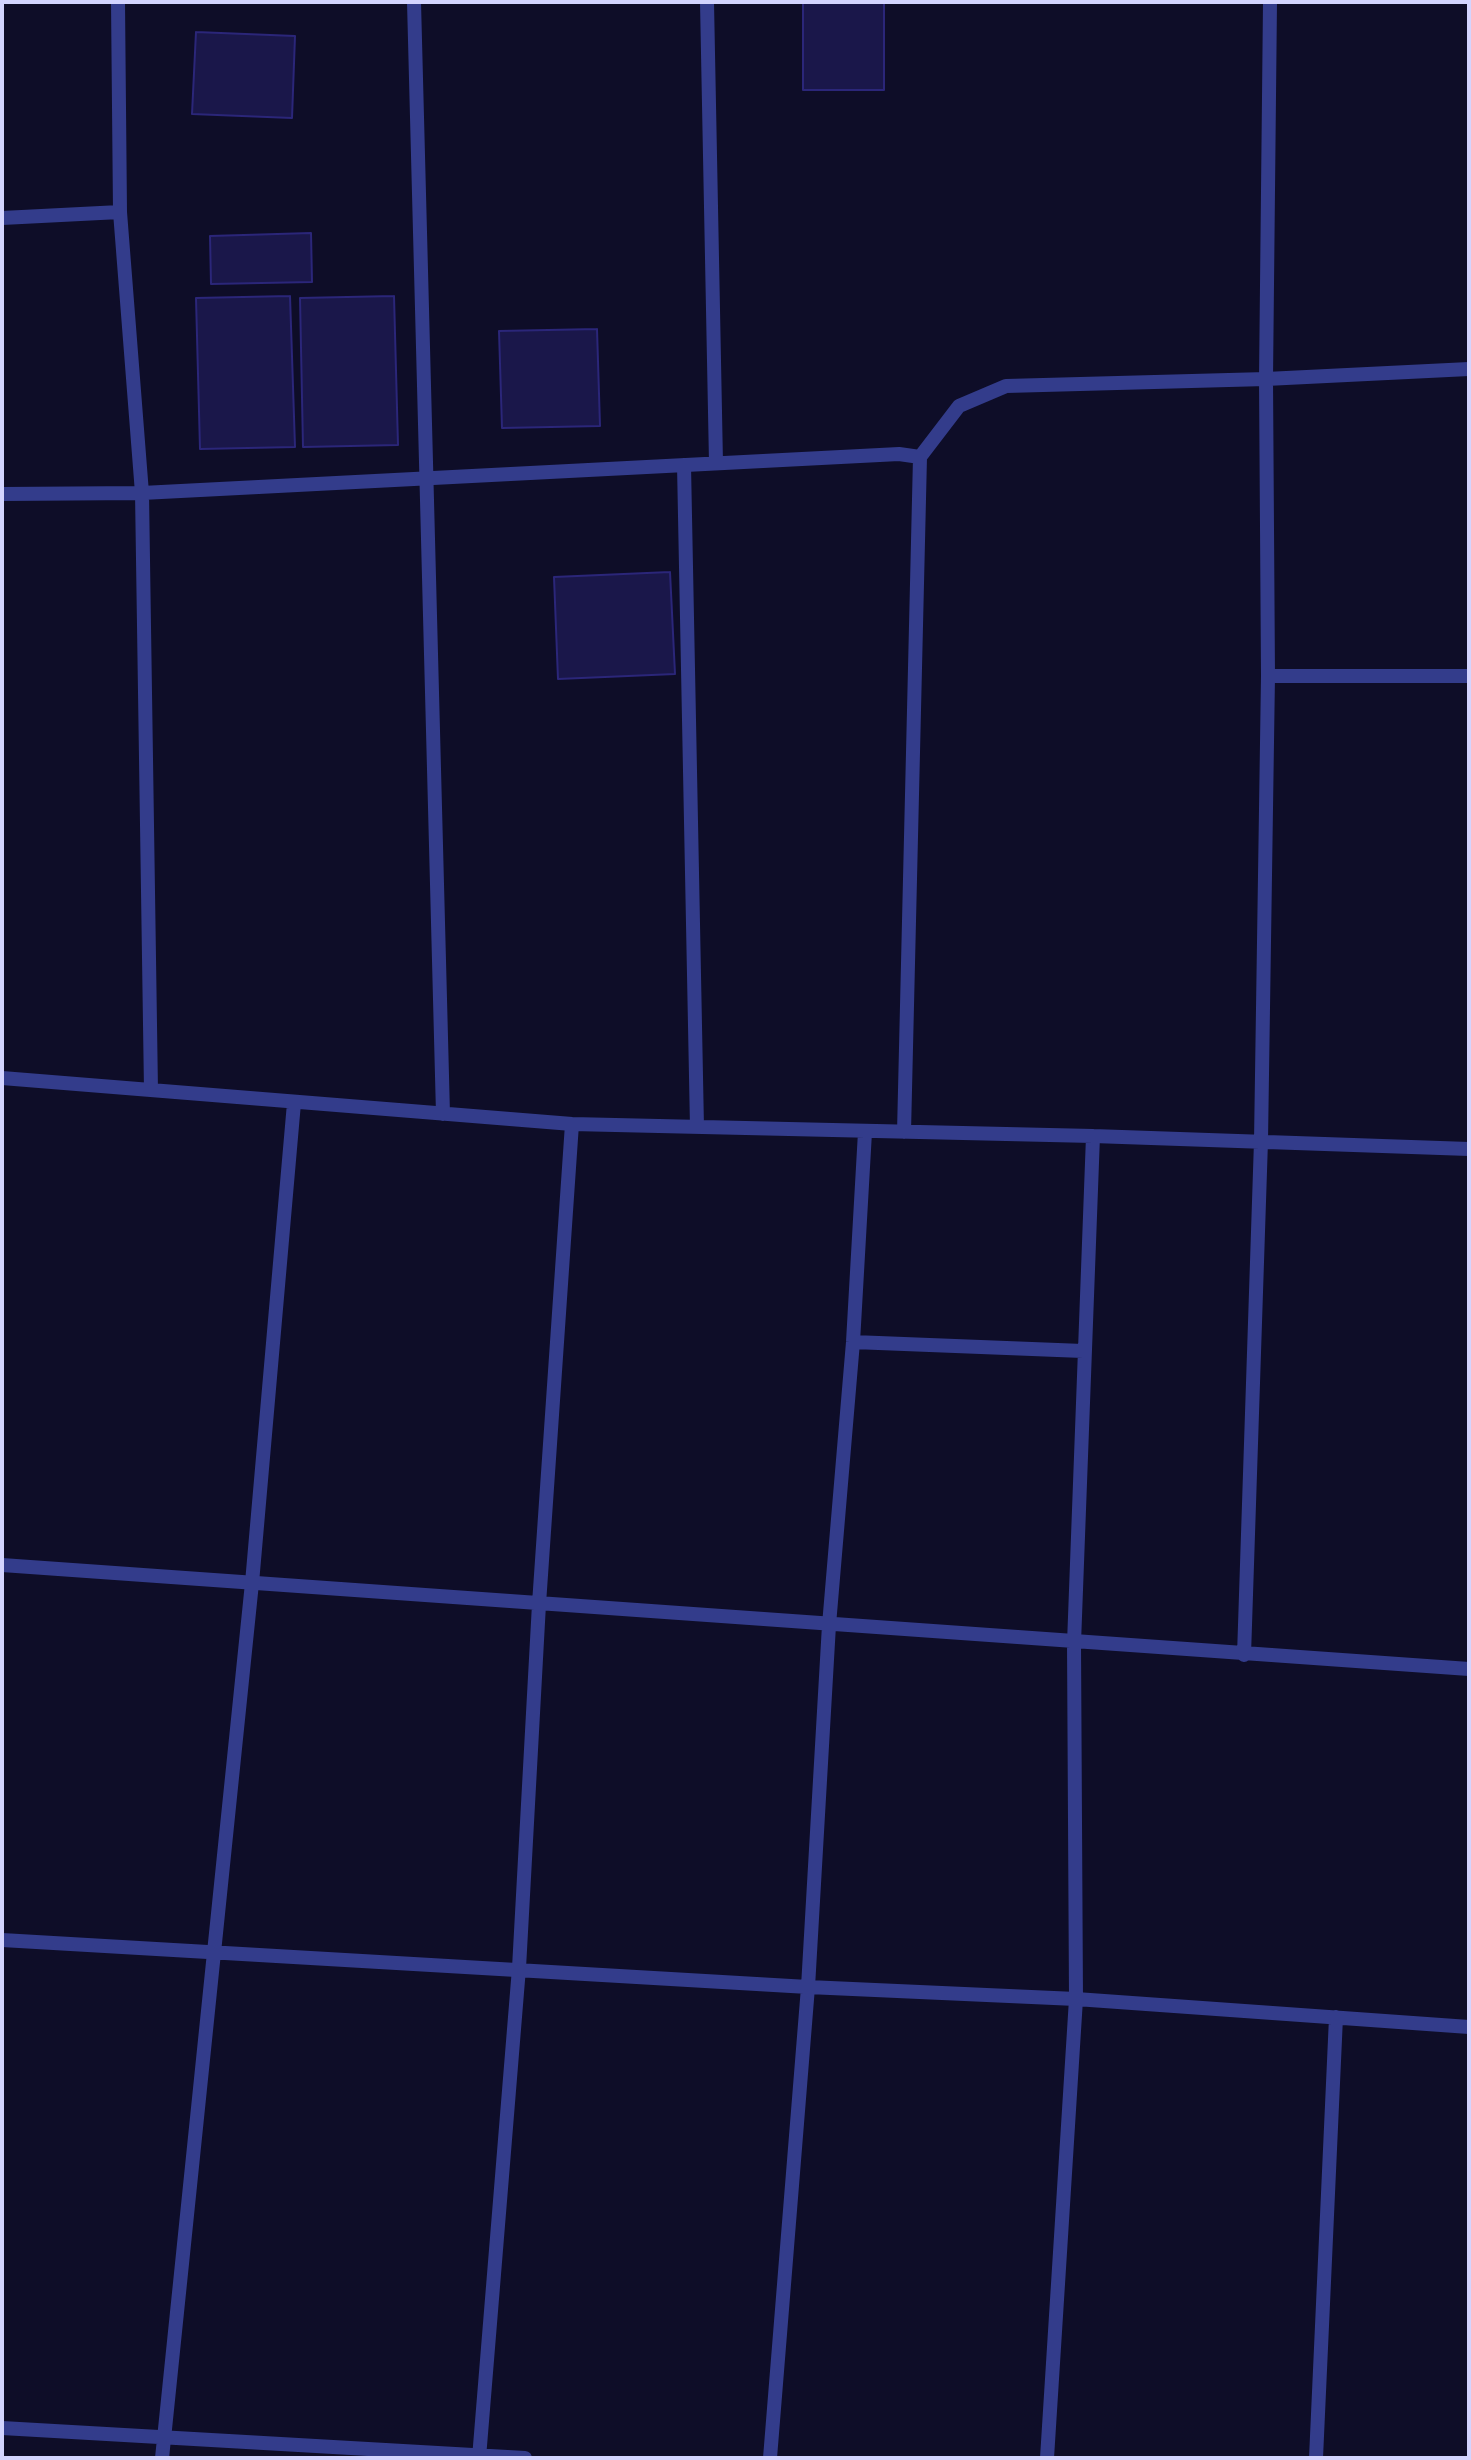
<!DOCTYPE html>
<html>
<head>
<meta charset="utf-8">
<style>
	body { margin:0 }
	#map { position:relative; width:1471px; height:2460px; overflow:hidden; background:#0e0d28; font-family:"Sofia Sans Condensed",sans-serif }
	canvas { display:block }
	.frame { position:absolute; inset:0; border:4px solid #d3d4ff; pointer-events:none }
</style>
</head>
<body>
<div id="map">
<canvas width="1471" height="2460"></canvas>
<div class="frame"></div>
</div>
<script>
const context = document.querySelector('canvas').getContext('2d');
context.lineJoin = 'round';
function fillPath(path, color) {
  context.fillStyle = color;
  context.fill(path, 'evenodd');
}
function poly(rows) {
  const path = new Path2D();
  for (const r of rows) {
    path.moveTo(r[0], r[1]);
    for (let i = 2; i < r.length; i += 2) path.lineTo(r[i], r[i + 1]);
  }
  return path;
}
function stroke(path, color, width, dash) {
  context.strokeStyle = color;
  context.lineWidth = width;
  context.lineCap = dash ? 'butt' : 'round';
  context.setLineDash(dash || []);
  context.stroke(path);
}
const building = poly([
	[803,2,884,2,884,90,803,90,803,2],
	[196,32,295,36,292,118,192,114,196,32],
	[311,233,312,282,211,284,210,236,311,233],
	[290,296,295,447,200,449,196,298,290,296],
	[394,296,398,445,303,447,300,298,394,296],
	[597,329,600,426,502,428,499,331,597,329],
	[670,572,675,674,558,679,554,577,670,572]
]);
fillPath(building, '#1a174a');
stroke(building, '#2b2679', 2);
stroke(poly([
	[118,2,120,212,142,493,151,1090],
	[414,2,443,1114],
	[707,2,716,463],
	[2,218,120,212],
	[684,465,697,1127],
	[2,494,142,493,899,454,920,457,959,406,1006,386,1266,379,1469,369],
	[1268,676,1469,676],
	[2,1078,572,1124,1093,1136,1469,1149],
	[904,1132,920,457],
	[853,1342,1083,1351],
	[2,1565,1469,1669],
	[1244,1655,1261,1141,1268,676,1266,379,1270,2],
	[2,1940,808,1987,1076,1999,1469,2027],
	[2,2428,525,2458],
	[162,2458,252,1583,294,1103],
	[479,2458,519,1968,539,1604,572,1124],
	[770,2458,808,1987,829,1625,853,1342,865,1132],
	[1047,2458,1076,1999,1074,1643,1093,1136],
	[1316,2458,1336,2017]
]), '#333c8b', 14);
</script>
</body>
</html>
